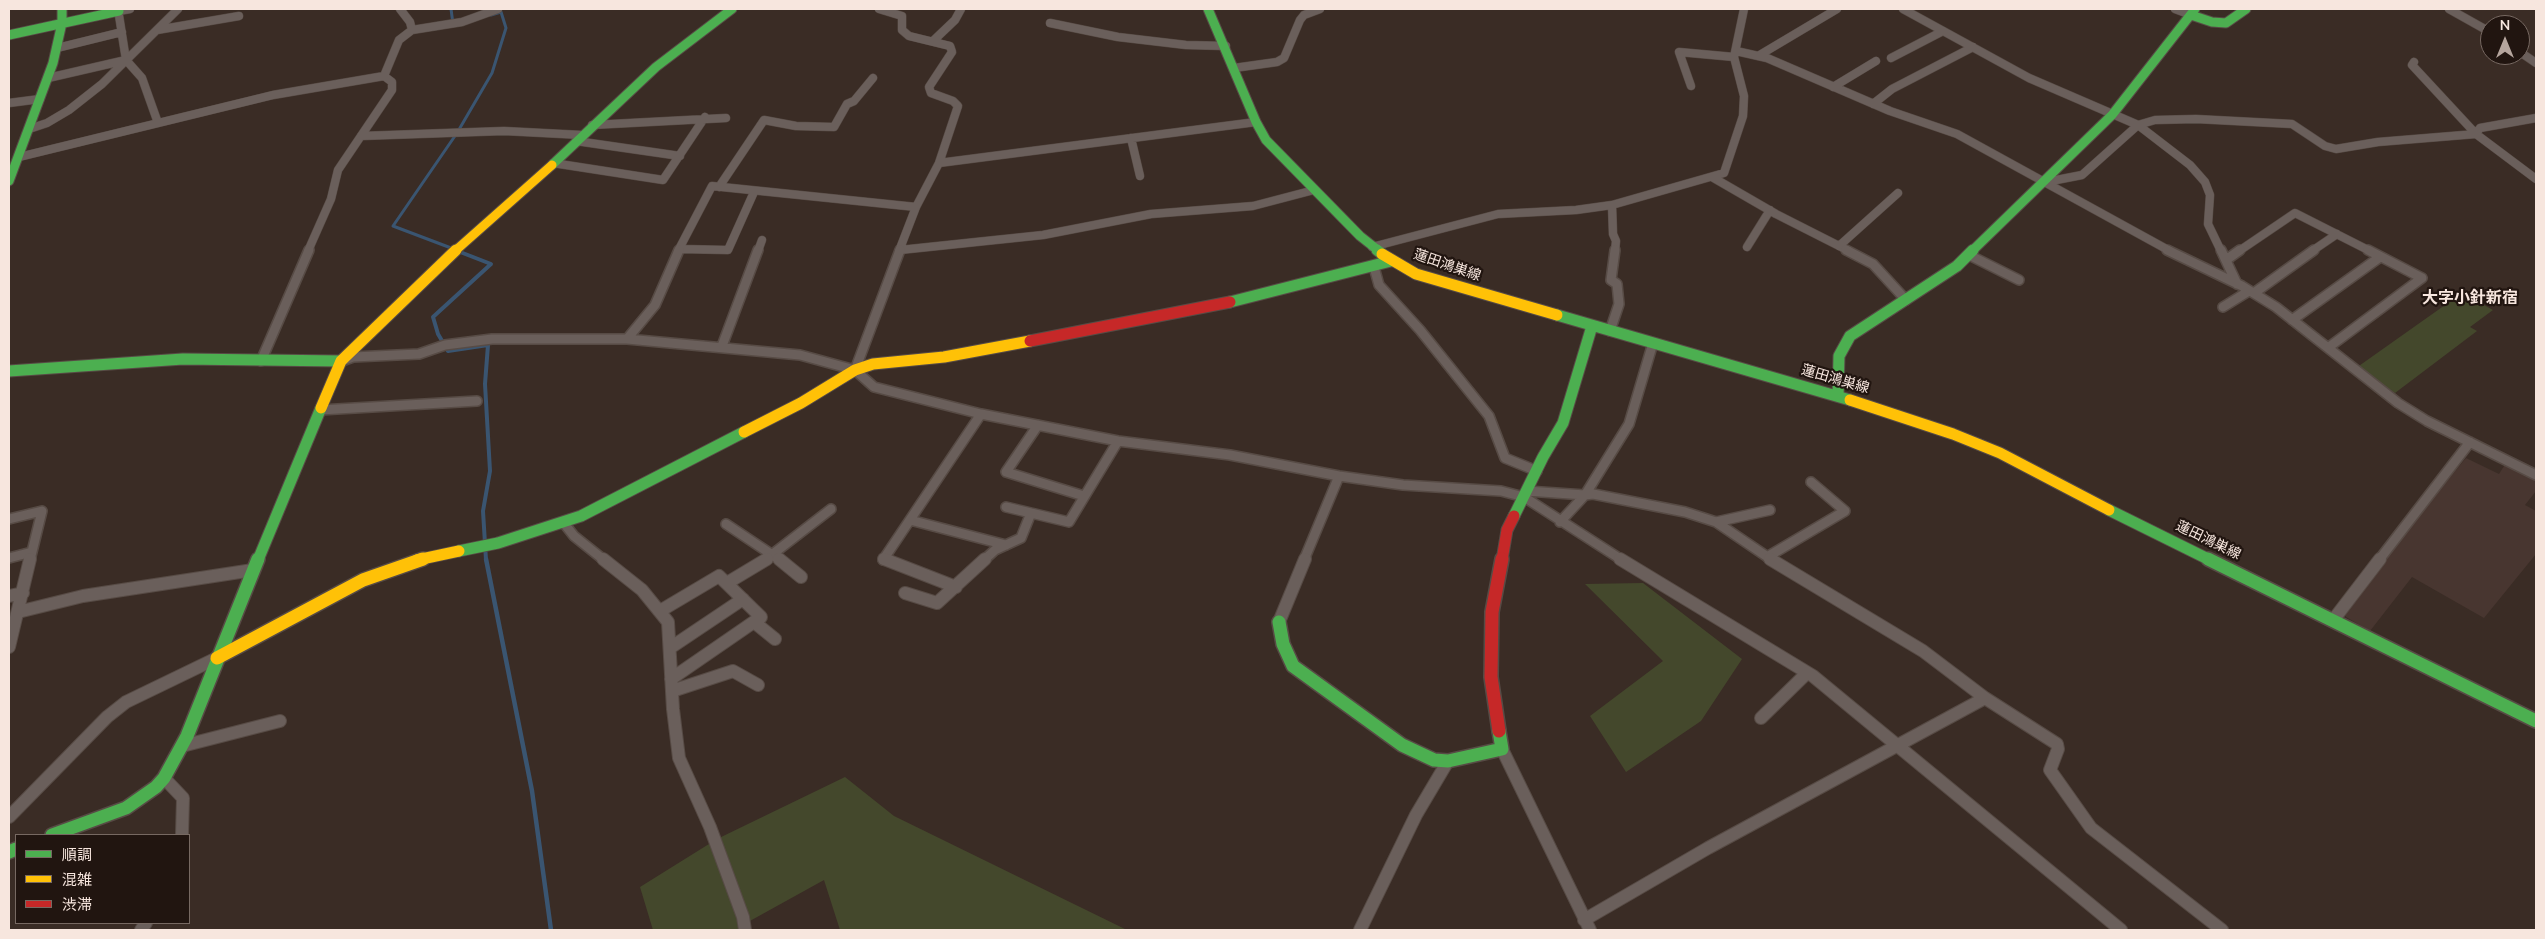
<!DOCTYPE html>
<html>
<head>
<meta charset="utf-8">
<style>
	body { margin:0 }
	#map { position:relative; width:2545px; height:939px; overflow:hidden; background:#3a2c25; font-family:"Nunito Sans","Noto Sans JP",sans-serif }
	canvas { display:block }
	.frame { position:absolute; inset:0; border:10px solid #f7e6de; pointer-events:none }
	.legend { position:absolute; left:15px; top:834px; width:175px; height:90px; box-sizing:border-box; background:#211510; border:1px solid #776962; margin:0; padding:6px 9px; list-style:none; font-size:15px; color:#f7e6de }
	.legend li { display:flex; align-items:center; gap:10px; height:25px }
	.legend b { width:25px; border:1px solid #776962 }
	.north { position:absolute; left:2480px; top:15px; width:50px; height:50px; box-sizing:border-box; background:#211510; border:1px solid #776962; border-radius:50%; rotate:0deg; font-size:14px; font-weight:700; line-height:20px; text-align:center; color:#f7e6de }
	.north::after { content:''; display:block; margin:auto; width:18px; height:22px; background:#b5a59d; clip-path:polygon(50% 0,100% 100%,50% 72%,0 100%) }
</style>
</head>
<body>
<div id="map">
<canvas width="2545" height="939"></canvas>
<div class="frame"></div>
<ul class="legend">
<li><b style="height:6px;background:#4caf50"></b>順調</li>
<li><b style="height:6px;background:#ffc107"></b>混雑</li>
<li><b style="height:6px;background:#c62828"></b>渋滞</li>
</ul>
<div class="north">N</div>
</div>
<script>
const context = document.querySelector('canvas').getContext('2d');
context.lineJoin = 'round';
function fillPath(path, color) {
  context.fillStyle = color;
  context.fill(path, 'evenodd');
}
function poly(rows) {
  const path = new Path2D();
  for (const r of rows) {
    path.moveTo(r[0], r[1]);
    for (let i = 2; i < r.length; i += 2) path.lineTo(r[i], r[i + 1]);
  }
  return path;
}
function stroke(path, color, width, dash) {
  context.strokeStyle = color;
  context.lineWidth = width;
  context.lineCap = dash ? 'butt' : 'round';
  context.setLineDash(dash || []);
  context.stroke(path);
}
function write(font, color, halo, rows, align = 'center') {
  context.font = font + ' "Nunito Sans","Noto Sans JP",sans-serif';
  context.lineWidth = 4.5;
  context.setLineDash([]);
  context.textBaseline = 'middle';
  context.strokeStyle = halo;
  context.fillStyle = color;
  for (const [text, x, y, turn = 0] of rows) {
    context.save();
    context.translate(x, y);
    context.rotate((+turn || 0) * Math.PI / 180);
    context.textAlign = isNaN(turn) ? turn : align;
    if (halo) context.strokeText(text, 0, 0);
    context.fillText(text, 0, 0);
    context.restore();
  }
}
fillPath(poly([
	[2466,458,2499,474,2506,463,2536,479,2536,491,2525,505,2536,511,2536,554,2484,618,2412,577,2370,631,2346,617,2343,612,2365,581]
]), '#483630');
fillPath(poly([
	[2462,293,2493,310,2470,327,2477,331,2395,393,2356,368],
	[1643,583,1742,659,1701,721,1626,772,1590,716,1663,661,1585,584],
	[845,777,894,816,1127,930,840,930,824,880,739,927,738,930,653,930,640,887,717,839]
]), '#44482c');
stroke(poly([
	[451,9,453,24],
	[459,251,393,226,457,133,492,73,506,28,501,12,491,15]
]), '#3a5571', 3);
stroke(poly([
	[455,250,491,264,433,317,438,334,448,351,488,345,485,384,490,471,483,511,486,560]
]), '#3a5571', 4);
stroke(poly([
	[486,559,532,791,551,930]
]), '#3a5571', 4.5);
const streetFar2 = poly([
	[118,9,126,60,142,78,158,123],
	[400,9,410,22,412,30],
	[879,9,902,16,902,30,909,36,950,46,952,52,929,87,931,93,953,101,958,106,939,163,916,207,899,251],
	[1903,9,2029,78,2138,125,2190,165,2205,182,2210,195,2208,224,2221,251],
	[2175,9,2191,15],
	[2449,9,2490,32],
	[119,11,130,9],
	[1050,23,1118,37,1186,45,1226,46],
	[157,30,239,16],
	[933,41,955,20,961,9],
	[57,48,122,32],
	[1736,51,1767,58,1890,111,1957,134,2170,251],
	[2520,52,2536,63],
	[1758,56,1837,9],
	[1891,58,1943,31],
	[2414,62,2412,65,2476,134,2536,179],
	[1234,68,1277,62,1284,58,1300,20,1304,15,1320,9],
	[384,76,399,40,412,30,462,22,498,9],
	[48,78,126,60],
	[1691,86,1679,52,1734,57],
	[1833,87,1876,61],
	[9,103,40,99],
	[1873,104,1892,89,1973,47],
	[592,125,726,118],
	[29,129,47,123,69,110,102,84,178,9],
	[361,136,504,131,582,135],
	[1131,138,1140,176],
	[576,141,680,156],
	[19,157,273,95,384,76,392,82,392,90,338,170,331,199,308,251],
	[553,163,663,180,705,117],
	[939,163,1256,122],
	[1712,177,1776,214,1849,251],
	[2046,182,2082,175,2138,125,2155,120,2196,119,2292,124,2325,146,2336,149,2378,142,2476,134,2480,128,2536,118],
	[719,187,764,120,796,126,834,127,847,104,854,101,873,78],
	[1612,205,1613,234,1616,241,1615,251],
	[1839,246,1898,193],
	[1372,247,1498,214,1576,210,1612,205,1724,173,1743,116,1744,96,1734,57,1744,9],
	[1747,247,1770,210],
	[680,249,728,250,754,192],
	[900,250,1043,235,1151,214,1253,206,1314,190],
	[678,251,712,186,916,207],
	[758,251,762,240],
	[2239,251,2295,213,2370,251],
	[2312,251,2337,234]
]);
const streetFar1 = poly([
	[1846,250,1873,264,1906,300],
	[2167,250,2242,286,2276,307,2398,403,2427,421,2536,475],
	[2221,250,2237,284],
	[1969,255,2019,280],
	[2226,260,2240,250],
	[1374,267,1379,285,1420,330,1489,416,1505,458,1537,471],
	[2254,293,2314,250],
	[2223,307,2249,291],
	[2292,320,2380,257],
	[1610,331,1619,304,1617,284,1611,280,1615,250],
	[627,339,655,305,679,250],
	[722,346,758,250],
	[2329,347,2422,278,2368,250],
	[261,361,309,250],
	[342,361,353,357,419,354,445,345,492,339,627,339,800,355,855,370,874,387,981,414,1118,441,1230,455,1339,476,1403,485,1501,491,1524,497,1622,560],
	[855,370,900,250],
	[320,410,477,401],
	[1038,425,1006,472,1084,496],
	[1527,491,1585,495,1629,424,1653,343],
	[1006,507,1031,513],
	[9,519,42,511,30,560],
	[910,520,1006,545],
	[563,522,574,536,604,560],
	[1560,522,1585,495,1593,494,1685,512,1716,522,1772,560],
	[1716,522,1770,510],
	[726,524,780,560],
	[1767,557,1845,511,1811,482],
	[9,558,32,552],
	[765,560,831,509],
	[883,560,981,414],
	[984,560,995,550,1021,538,1031,513,1069,522,1118,441],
	[1304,560,1339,476],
	[2379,560,2470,442]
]);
const street = poly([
	[603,559,642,590,668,622,673,709,679,758,710,827,743,917,745,930],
	[779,559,801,577],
	[884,559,956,587],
	[1620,559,1813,676,2121,930],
	[1770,559,1923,651,1985,698,2057,744,2058,749,2050,770,2091,828,2222,930],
	[727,583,767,559],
	[905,593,937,603,985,559],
	[9,596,23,593],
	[660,611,719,576,761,617,671,679],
	[18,612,83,596,253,570],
	[2334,619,2380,559],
	[754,622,775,639],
	[1279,622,1305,559],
	[9,647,30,559],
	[670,648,743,599],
	[672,691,733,671,758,685],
	[1761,718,1807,673],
	[182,746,280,721],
	[1502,749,1590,930],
	[164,778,183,798,182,835],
	[9,817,107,717,126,702,217,658],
	[1584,920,1708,848,1985,698],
	[141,930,146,923],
	[1360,930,1416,815,1448,761]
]);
const fastFar2 = poly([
	[1208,9,1256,122,1266,140,1360,236,1379,251],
	[2191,15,2212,22,2226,23,2246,9],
	[9,35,119,11],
	[552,165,656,67,732,9],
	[9,181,53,63,62,23,62,9],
	[1972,251,2112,115,2195,9]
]);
const fastFar1 = poly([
	[1377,250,1382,254],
	[1230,302,1391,261],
	[1557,315,1850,400],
	[9,371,183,359,341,361],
	[1838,396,1839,356,1850,336,1957,266,1973,250],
	[2109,510,2210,560],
	[1514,516,1543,457,1563,423,1592,326],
	[459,551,498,543,581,516,744,432],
	[258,560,321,408]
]);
const fast = poly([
	[2208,559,2536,721],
	[1279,622,1283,644,1293,666,1402,745,1434,760,1448,761,1502,749,1499,731],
	[52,835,126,808,156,787,164,778,187,736,258,559],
	[9,852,16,849]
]);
const slowFar2 = poly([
	[455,251,552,165]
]);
const slowFar1 = poly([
	[1382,254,1416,274,1557,315],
	[1850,400,1953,434,2000,453,2109,510],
	[321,408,341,361,456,250],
	[744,432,801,403,855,370,873,364,944,357,1030,341],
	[417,560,459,551]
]);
const slow = poly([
	[217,658,363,580,423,559]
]);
const jamFar1 = poly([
	[1030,341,1230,302],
	[1502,560,1507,530,1514,516]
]);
const jam = poly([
	[1499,731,1491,677,1492,612,1502,559]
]);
stroke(streetFar2, '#574b45', 9);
stroke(streetFar1, '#574b45', 12);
stroke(street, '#574b45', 14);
stroke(fastFar2, '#574b45', 11);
stroke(fastFar1, '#574b45', 13);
stroke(fast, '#574b45', 16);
stroke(slowFar2, '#574b45', 11);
stroke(slowFar1, '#574b45', 13);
stroke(slow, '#574b45', 16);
stroke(jamFar1, '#574b45', 13);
stroke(jam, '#574b45', 16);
stroke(streetFar2, '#6a5f5b', 8);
stroke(streetFar1, '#6a5f5b', 9);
stroke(street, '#6a5f5b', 12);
stroke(fastFar2, '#4caf50', 9);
stroke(fastFar1, '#4caf50', 11);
stroke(fast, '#4caf50', 13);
stroke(slowFar2, '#ffc107', 9);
stroke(slowFar1, '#ffc107', 11);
stroke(slow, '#ffc107', 13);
stroke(jamFar1, '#c62828', 11);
stroke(jam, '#c62828', 13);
write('14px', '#f7e6de', '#211510', [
	["蓮田鴻巣線",1447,266,19],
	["蓮田鴻巣線",1835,380,16],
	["蓮田鴻巣線",2208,541,26]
]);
write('bold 16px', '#f7e6de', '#211510', [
	["大字小針新宿",2470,299]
]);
</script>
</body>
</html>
